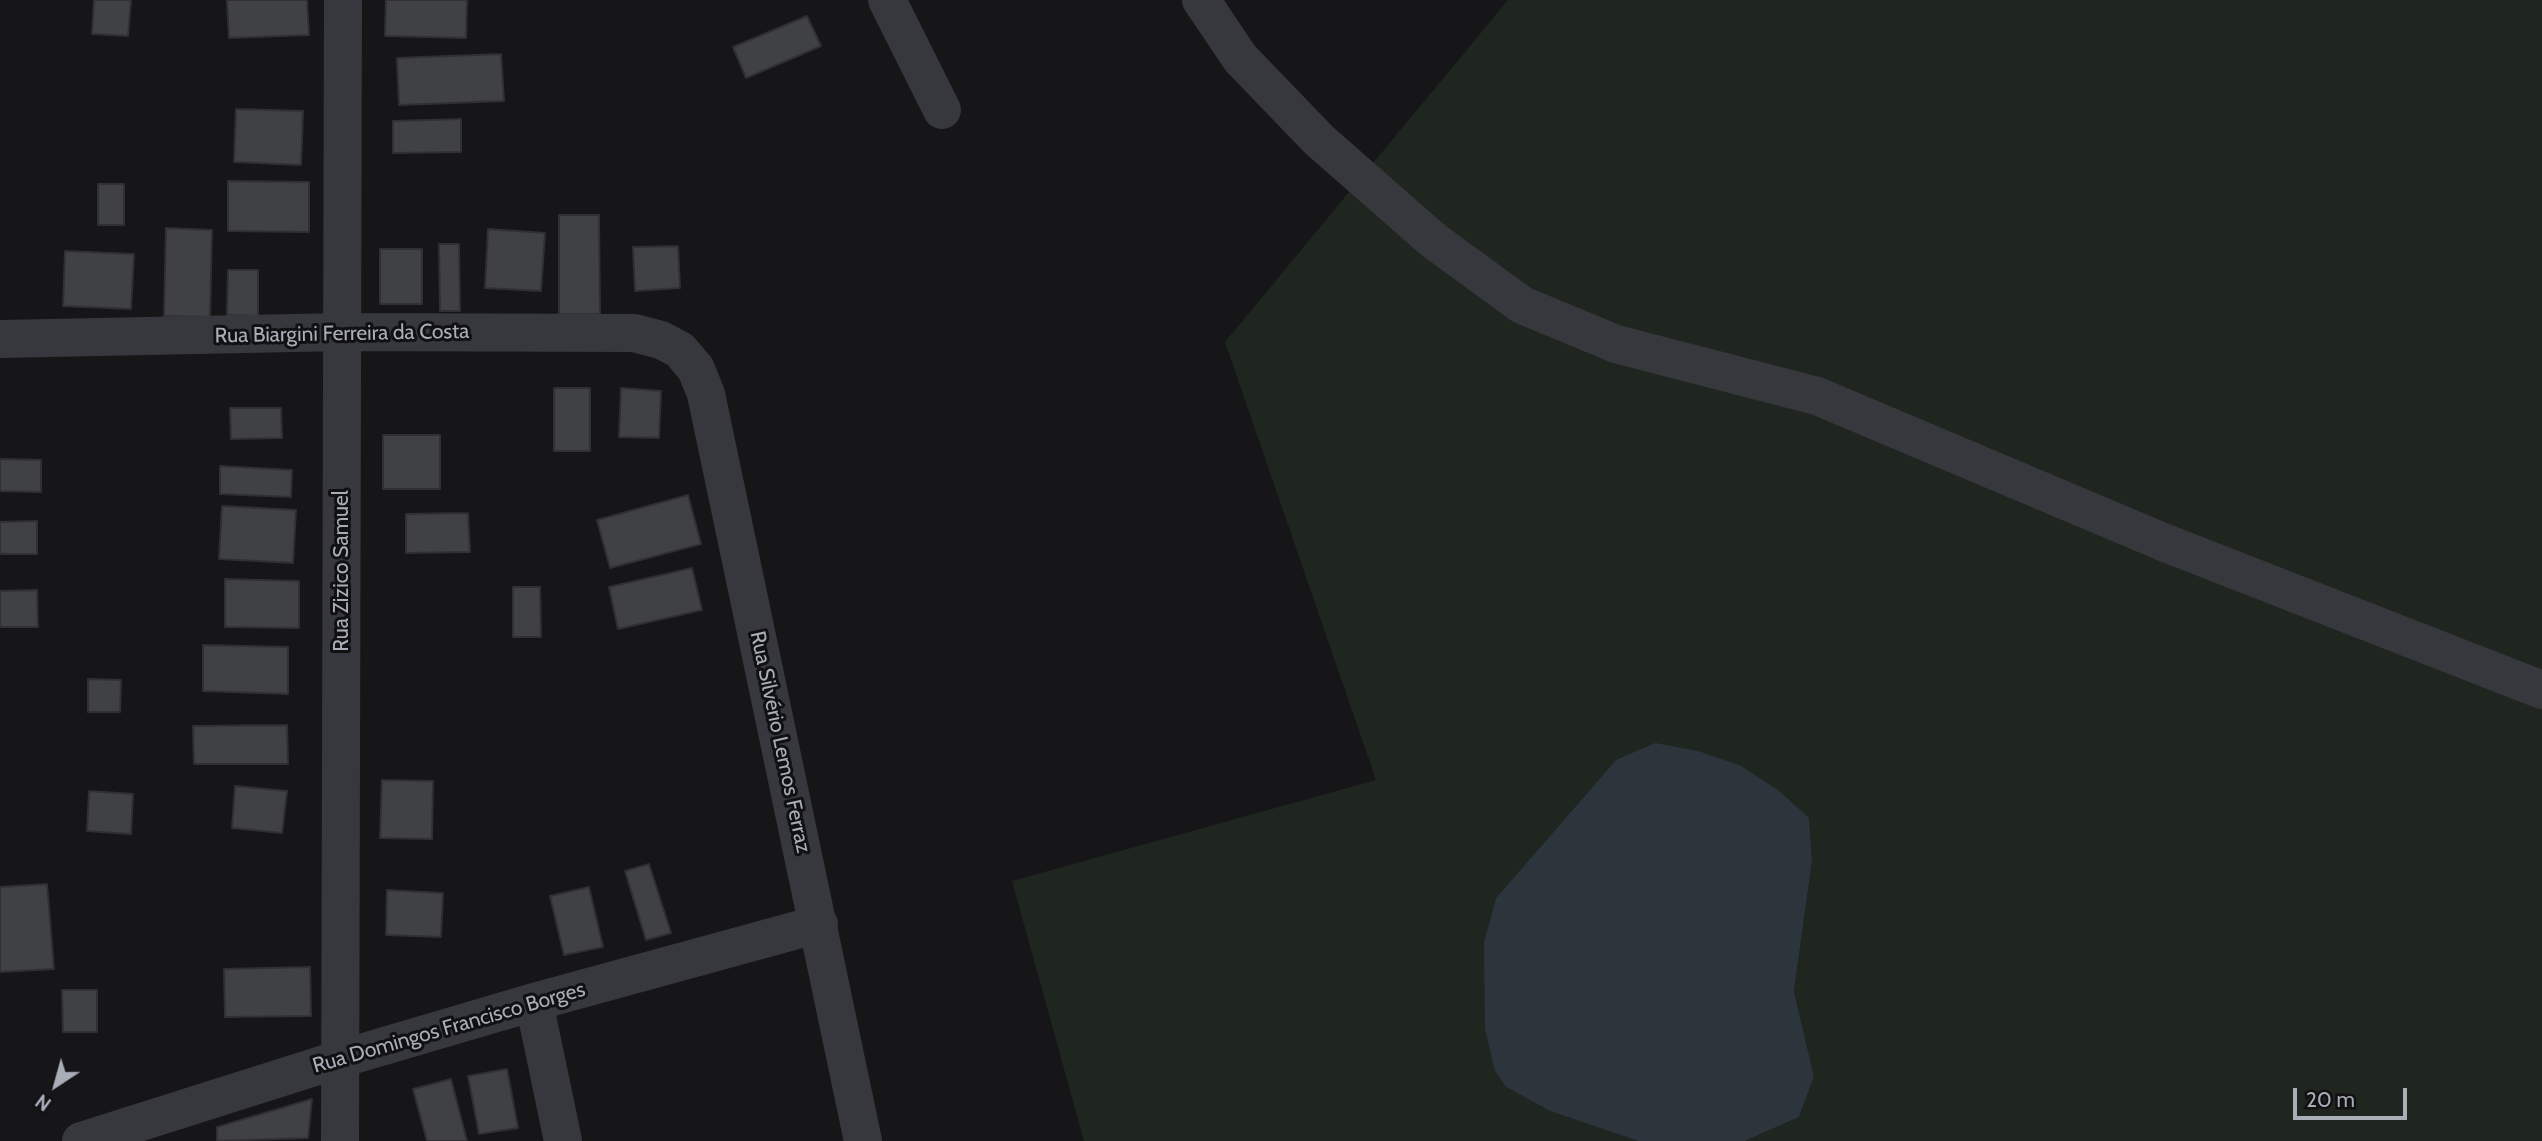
<!DOCTYPE html>
<html>
<head>
<meta charset="utf-8">
<style>
	body { margin:0 }
	#map { position:relative; width:2542px; height:1141px; overflow:hidden; background:#161618; font-family:Cabin,sans-serif }
	canvas { display:block }
	.north { position:absolute; left:21px; top:1050px; width:70px; height:70px; -webkit-text-stroke:5px #111113; paint-order:stroke; rotate:216deg; font-size:19px; font-weight:700; line-height:28px; text-align:center; color:#a8adb8 }
	.north::after { content:''; display:block; margin:auto; width:24px; height:32px; background:#a8adb8; clip-path:polygon(50% 0,100% 100%,50% 72%,0 100%) }
	.scale { position:absolute; left:2293px; top:1088px; width:114px; height:32px; box-sizing:border-box; border:4px solid #a8adb8; border-top:0; padding-left:9px; font-size:21px; line-height:24px; white-space:nowrap; color:#a8adb8; -webkit-text-stroke:5px #111113; paint-order:stroke }
</style>
</head>
<body>
<div id="map">
<canvas width="2542" height="1141"></canvas>
<div class="north">N</div>
<div class="scale">20 m</div>
</div>
<script>
const context = document.querySelector('canvas').getContext('2d');
context.lineJoin = 'round';
function fillPath(path, color) {
  context.fillStyle = color;
  context.fill(path, 'evenodd');
}
function poly(rows) {
  const path = new Path2D();
  for (const r of rows) {
    path.moveTo(r[0], r[1]);
    for (let i = 2; i < r.length; i += 2) path.lineTo(r[i], r[i + 1]);
  }
  return path;
}
function stroke(path, color, width, dash) {
  context.strokeStyle = color;
  context.lineWidth = width;
  context.lineCap = dash ? 'butt' : 'round';
  context.setLineDash(dash || []);
  context.stroke(path);
}
function write(font, color, halo, rows, align = 'center') {
  context.font = font + ' Cabin,sans-serif';
  context.lineWidth = 6;
  context.setLineDash([]);
  context.textBaseline = 'middle';
  context.strokeStyle = halo;
  context.fillStyle = color;
  for (const [text, x, y, turn = 0] of rows) {
    context.save();
    context.translate(x, y);
    context.rotate((+turn || 0) * Math.PI / 180);
    context.textAlign = isNaN(turn) ? turn : align;
    if (halo) context.strokeText(text, 0, 0);
    context.fillText(text, 0, 0);
    context.restore();
  }
}
fillPath(poly([
	[1508,0,2542,0,2542,1141,1745,1141,1799,1117,1814,1077,1794,991,1812,861,1809,818,1616,760,1496,898,1484,942,1495,1071,1506,1087,1550,1111,1638,1141,1084,1141,1012,881,1376,780,1225,342]
]), '#1e261f');
fillPath(poly([
	[1655,743,1698,751,1739,765,1778,790,1809,818,1812,861,1794,991,1814,1077,1799,1117,1745,1141,1638,1141,1550,1111,1506,1087,1495,1071,1485,1029,1484,942,1496,898,1616,760]
]), '#2c353c');
const building = poly([
	[94,0,131,0,128,36,92,34,94,0],
	[227,0,307,0,309,35,229,38,227,0],
	[386,0,467,0,466,38,385,36,386,0],
	[807,16,821,46,746,78,733,47,807,16],
	[501,54,504,101,399,105,397,58,501,54],
	[236,109,303,111,301,165,234,162,236,109],
	[461,119,461,152,393,153,393,121,461,119],
	[228,181,309,182,309,232,228,231,228,181],
	[98,184,124,184,124,225,98,225,98,184],
	[559,215,599,215,600,314,559,314,559,215],
	[166,228,212,230,210,317,164,316,166,228],
	[488,229,545,233,541,291,485,288,488,229],
	[439,244,459,244,460,311,440,311,439,244],
	[678,246,680,288,635,291,633,247,678,246],
	[380,249,422,249,422,304,380,304,380,249],
	[65,251,134,254,131,309,63,306,65,251],
	[228,270,258,270,258,316,227,315,228,270],
	[554,388,590,388,590,451,554,451,554,388],
	[621,388,661,391,659,438,619,437,621,388],
	[230,408,281,408,282,438,231,439,230,408],
	[383,435,440,435,440,489,383,489,383,435],
	[0,459,41,460,41,492,0,491,0,459],
	[220,466,292,470,291,497,220,494,220,466],
	[688,495,701,544,610,568,597,520,688,495],
	[222,506,296,510,293,563,219,559,222,506],
	[468,513,470,552,406,553,406,514,468,513],
	[37,521,37,554,0,554,0,522,37,521],
	[692,568,702,610,618,629,609,587,692,568],
	[225,579,299,581,299,628,225,627,225,579],
	[513,587,540,587,541,637,513,637,513,587],
	[37,590,38,627,0,627,0,591,37,590],
	[203,645,288,647,288,694,203,691,203,645],
	[88,679,121,680,120,712,88,712,88,679],
	[287,725,288,764,194,764,193,726,287,725],
	[382,780,433,781,432,839,380,838,382,780],
	[235,786,287,791,282,833,232,828,235,786],
	[89,791,133,794,131,834,87,831,89,791],
	[649,864,671,933,646,940,625,871,649,864],
	[47,884,54,969,0,972,0,887,47,884],
	[589,887,603,947,564,955,550,896,589,887],
	[387,890,443,893,441,937,386,935,387,890],
	[310,967,311,1016,225,1017,224,969,310,967],
	[62,990,97,990,97,1032,63,1032,62,990],
	[507,1069,518,1128,479,1134,468,1076,507,1069],
	[451,1079,467,1141,427,1141,413,1089,451,1079],
	[312,1099,308,1138,217,1141,217,1127,312,1099]
]);
fillPath(building, '#404145');
stroke(building, '#303034', 2);
stroke(poly([
	[887,0,942,110],
	[1201,0,1240,58,1319,140,1433,240,1522,305,1616,344,1817,396,2163,542,2542,690],
	[0,339,343,332,634,333,661,340,680,350,696,369,706,394,863,1141],
	[534,1002,563,1141],
	[81,1141,340,1059,534,1002,819,924],
	[340,1141,343,0]
]), '#37383d', 38);
write('21px', '#a8adb8', '#111113', [
	["Rua Biargini Ferreira da Costa",342,334,-1],
	["Rua Zizico Samuel",342,571,-90],
	["Rua Silvério Lemos Ferraz",780,742,78],
	["Rua Domingos Francisco Borges",449,1028,-16]
]);
</script>
</body>
</html>
